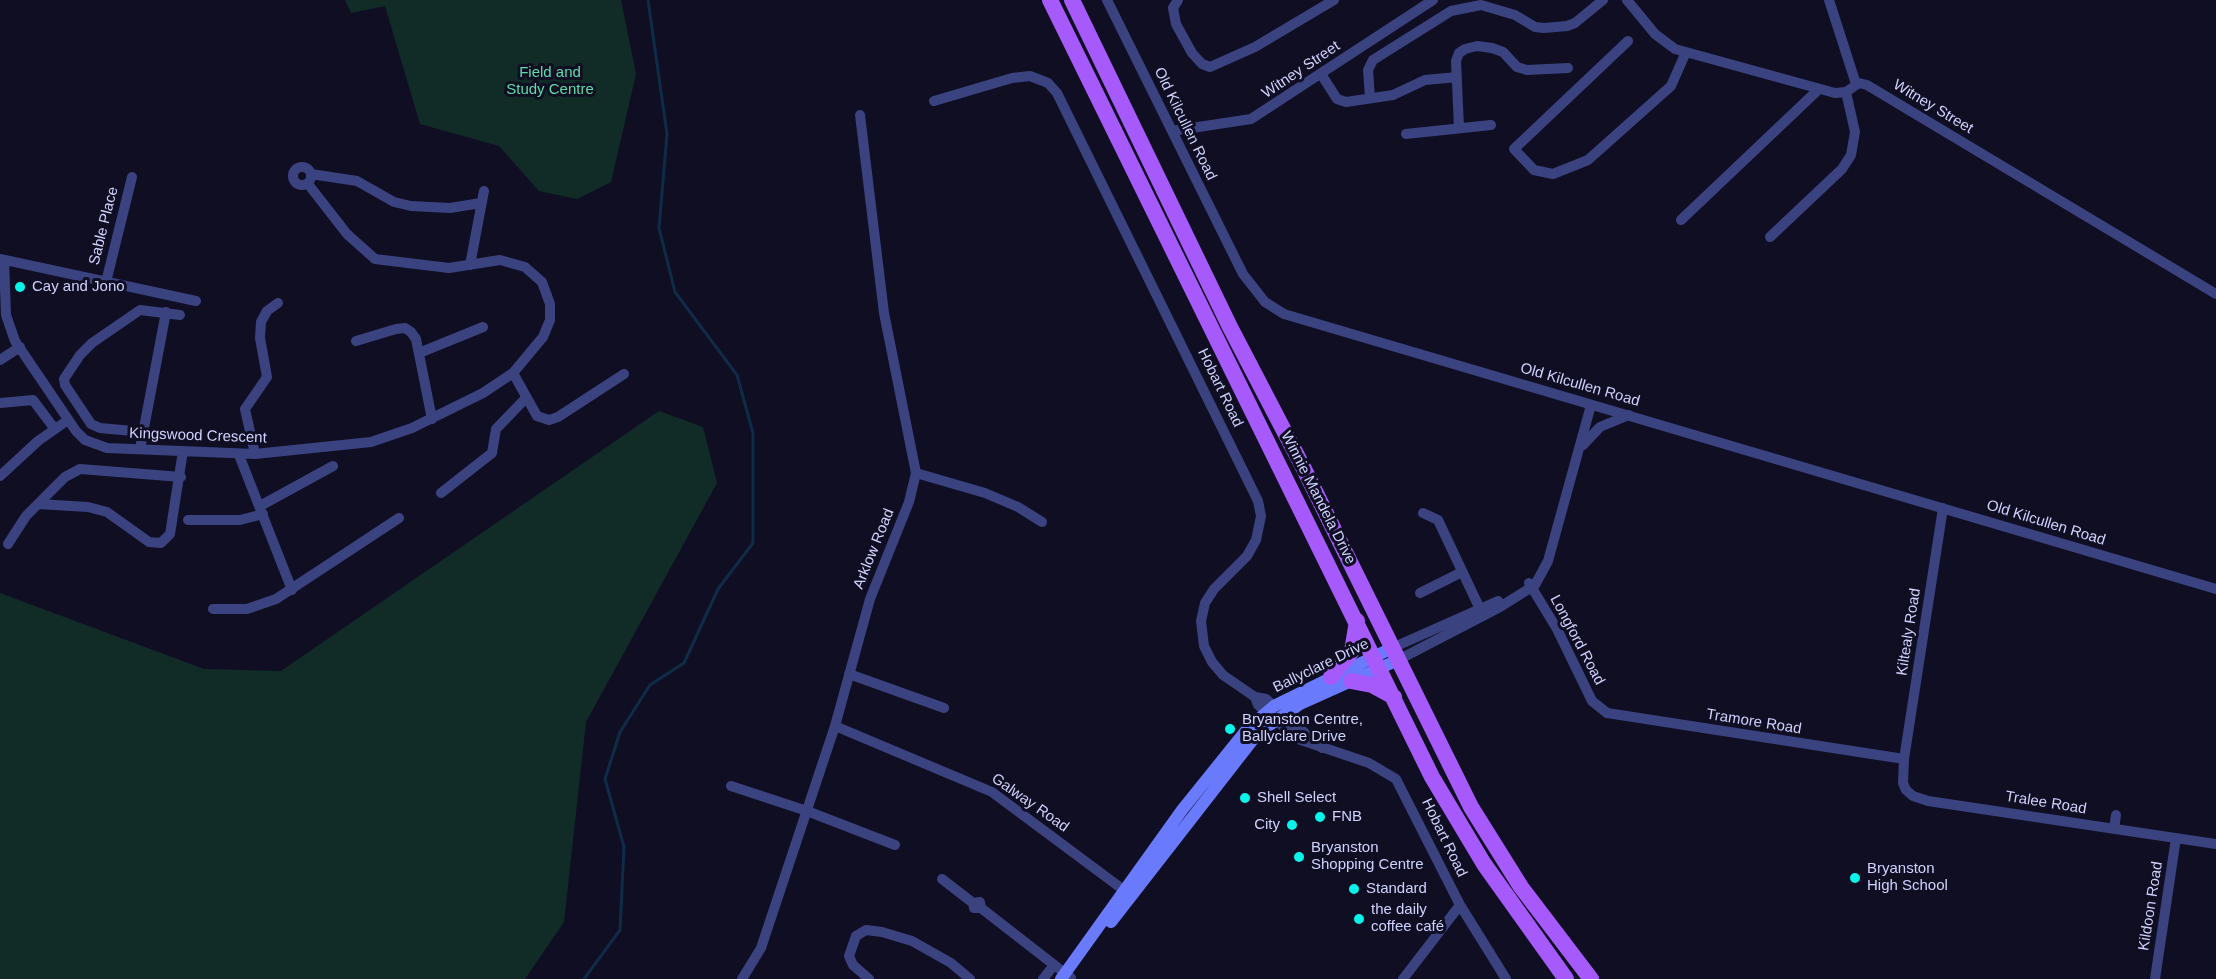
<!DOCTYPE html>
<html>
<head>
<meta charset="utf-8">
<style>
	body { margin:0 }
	canvas { display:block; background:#0f0e22 }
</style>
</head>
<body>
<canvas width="2216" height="979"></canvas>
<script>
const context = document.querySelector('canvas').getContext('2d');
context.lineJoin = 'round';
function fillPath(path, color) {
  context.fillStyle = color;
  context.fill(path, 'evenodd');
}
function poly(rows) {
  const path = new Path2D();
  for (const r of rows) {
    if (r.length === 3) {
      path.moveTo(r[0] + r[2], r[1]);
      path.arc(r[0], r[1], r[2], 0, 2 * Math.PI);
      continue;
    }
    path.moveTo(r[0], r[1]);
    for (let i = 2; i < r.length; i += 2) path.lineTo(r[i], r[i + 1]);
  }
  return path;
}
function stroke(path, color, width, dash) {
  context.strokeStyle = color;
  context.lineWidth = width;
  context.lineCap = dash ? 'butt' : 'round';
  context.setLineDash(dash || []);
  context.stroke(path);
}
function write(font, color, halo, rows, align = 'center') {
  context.font = font + ' Helvetica,sans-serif';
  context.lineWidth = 6;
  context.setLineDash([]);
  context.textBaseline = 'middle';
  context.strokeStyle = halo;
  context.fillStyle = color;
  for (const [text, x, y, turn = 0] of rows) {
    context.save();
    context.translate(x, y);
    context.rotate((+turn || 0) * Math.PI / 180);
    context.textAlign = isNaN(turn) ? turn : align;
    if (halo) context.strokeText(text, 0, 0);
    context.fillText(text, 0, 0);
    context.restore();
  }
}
fillPath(poly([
	[345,0,621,0,636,74,611,182,577,199,539,191,499,146,420,124,385,6,351,13],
	[659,411,703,427,717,483,586,722,564,922,525,979,0,979,0,593,204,669,281,671]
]), '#112c27');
stroke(poly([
	[584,979,620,930,624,847,605,779,620,732,650,685,684,663,718,589,753,543,753,433,737,375,675,292,659,228,667,134,648,0]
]), '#0e2c47', 3);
stroke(poly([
	[1107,0,1243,274,1265,302,1284,314,2216,589],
	[1178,0,1173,8,1176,24,1192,53,1202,64,1210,67,1255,47,1334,0],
	[1627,0,1655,34,1675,49,1835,93,1846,92,1859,83,1867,85,2216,294],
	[1829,0,1856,84],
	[1628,41,1514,149,1534,170,1553,174,1588,160,1671,86,1686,52],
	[1321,74,1337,99,1346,102,1393,95,1425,80,1457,77],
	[1370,98,1368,70,1373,60,1451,11,1481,5,1515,15,1535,27,1544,28,1567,26,1575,23,1603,0],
	[934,101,1012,78,1030,76,1048,83,1057,93,1258,501,1261,516,1256,540,1247,556,1214,589,1205,603,1201,621,1204,646,1212,662,1223,675,1255,697,1266,699,1322,748],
	[1459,128,1456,61,1459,53,1465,49,1477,46,1492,48,1503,52,1517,67,1527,70,1568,68],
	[1172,131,1251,119,1433,0],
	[1406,134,1491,125],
	[302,176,9],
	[311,174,357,181,394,202,411,206,450,208,481,203],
	[1681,220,1819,89],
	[1770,237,1842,169,1851,155,1855,132,1846,92],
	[0,259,196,301],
	[4,260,6,315,15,341,76,431,85,440,107,448,255,454,371,442,412,428,483,393,513,373,543,337,550,320,550,304,542,282,525,267,500,260,449,268,375,259,347,234,308,184],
	[470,265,484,191],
	[106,282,132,177],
	[356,341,396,329,405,328,411,332,416,339,432,419],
	[419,353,483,327],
	[0,360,20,347],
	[513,373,537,416,549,420,558,417,624,374],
	[0,403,33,400,54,428],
	[144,432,100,428,91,424,65,385,64,379,80,355,92,343,140,310,180,315],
	[1583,445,1600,427,1629,415],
	[140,449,166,312],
	[255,454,245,409,267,377,260,338,261,322,267,311,278,303],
	[239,455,292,590],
	[916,473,985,493,1018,507,1042,522],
	[0,476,38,441,68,420],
	[441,493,492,453,496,429,526,398],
	[38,504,88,507,107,512,149,542,161,543,170,534,183,451],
	[260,506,333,466],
	[1943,508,1904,759,1903,783,1906,790,1913,796,1928,801,2216,844],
	[1423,513,1438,520,1480,609],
	[188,520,240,520,263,514],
	[8,544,26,516,65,477,80,469,181,477],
	[1529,583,1557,629,1592,701,1607,713,1904,759],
	[1420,593,1462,572],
	[213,609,247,609,276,599,399,518],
	[1392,648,1498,601],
	[1398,660,1500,607,1535,585,1548,561,1591,405],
	[849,674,944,708],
	[1255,697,1258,705,1298,739,1369,763,1396,779,1460,905,1506,979],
	[835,726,992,792,1129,894],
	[731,786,807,811,895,845],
	[2114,829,2116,815],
	[942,879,973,903,974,908,981,908,980,902,973,903],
	[981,908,1071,978],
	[742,979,761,948,835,726,870,599,909,502,916,473,884,313,860,115],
	[869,979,853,965,849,956,856,936,866,930,882,932,912,941,951,963,970,979],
	[1043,979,1054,965],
	[1403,979,1460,905],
	[2155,979,2176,838]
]), '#3a4280', 10);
stroke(poly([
	[1111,922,1258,733,1300,704,1398,660],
	[1061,979,1182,810,1248,728,1274,706,1392,648]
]), '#697bfc', 12);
stroke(poly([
	[1050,0,1432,777,1484,864,1566,979],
	[1072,0,1230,327,1305,471,1471,807,1521,887,1591,979],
	[1331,677,1352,651,1357,621],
	[1351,681,1372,685,1394,697]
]), '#a75afb', 16);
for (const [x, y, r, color] of [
	[20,287,6,"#05f5ea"],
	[1230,729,6,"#05f5ea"],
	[1245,798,6,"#05f5ea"],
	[1320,817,6,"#05f5ea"],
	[1292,825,6,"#05f5ea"],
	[1299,857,6,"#05f5ea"],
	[1855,878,6,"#05f5ea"],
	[1354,889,6,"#05f5ea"],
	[1359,919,6,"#05f5ea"]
]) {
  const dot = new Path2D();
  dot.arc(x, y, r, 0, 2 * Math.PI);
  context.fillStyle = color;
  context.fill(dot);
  stroke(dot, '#0f0e22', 2);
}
write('15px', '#d0d2fe', '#0f0e22', [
	["Witney Street",1301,70,-34],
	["Witney Street",1933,107,31],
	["Old Kilcullen Road",1185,124,64],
	["Sable Place",104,226,-76],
	["Old Kilcullen Road",1580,385,16],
	["Hobart Road",1220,388,64],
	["Kingswood Crescent",198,436,2],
	["Winnie Mandela Drive",1318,498,63],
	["Old Kilcullen Road",2046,523,17],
	["Arklow Road",874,549,-68],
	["Kiltealy Road",1909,632,-81],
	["Longford Road",1577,640,62],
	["Ballyclare Drive",1321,666,-26],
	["Tramore Road",1754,722,9],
	["Galway Road",1030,803,35],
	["Tralee Road",2046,803,9],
	["Hobart Road",1444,838,64],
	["Kildoon Road",2151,906,-81]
]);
write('15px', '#5edcaa', '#0f0e22', [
	["Field and",550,73],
	["Study Centre",550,90]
]);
write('15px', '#d0d2fe', '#0f0e22', [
	["Cay and Jono",32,287],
	["Bryanston Centre,",1242,720],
	["Ballyclare Drive",1242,737],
	["Shell Select",1257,798],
	["FNB",1332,817],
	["City",1280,825,"right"],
	["Bryanston",1311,848],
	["Shopping Centre",1311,865],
	["Bryanston",1867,869],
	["High School",1867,886],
	["Standard",1366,889],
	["the daily",1371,910],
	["coffee café",1371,927]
], 'left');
</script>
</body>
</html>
